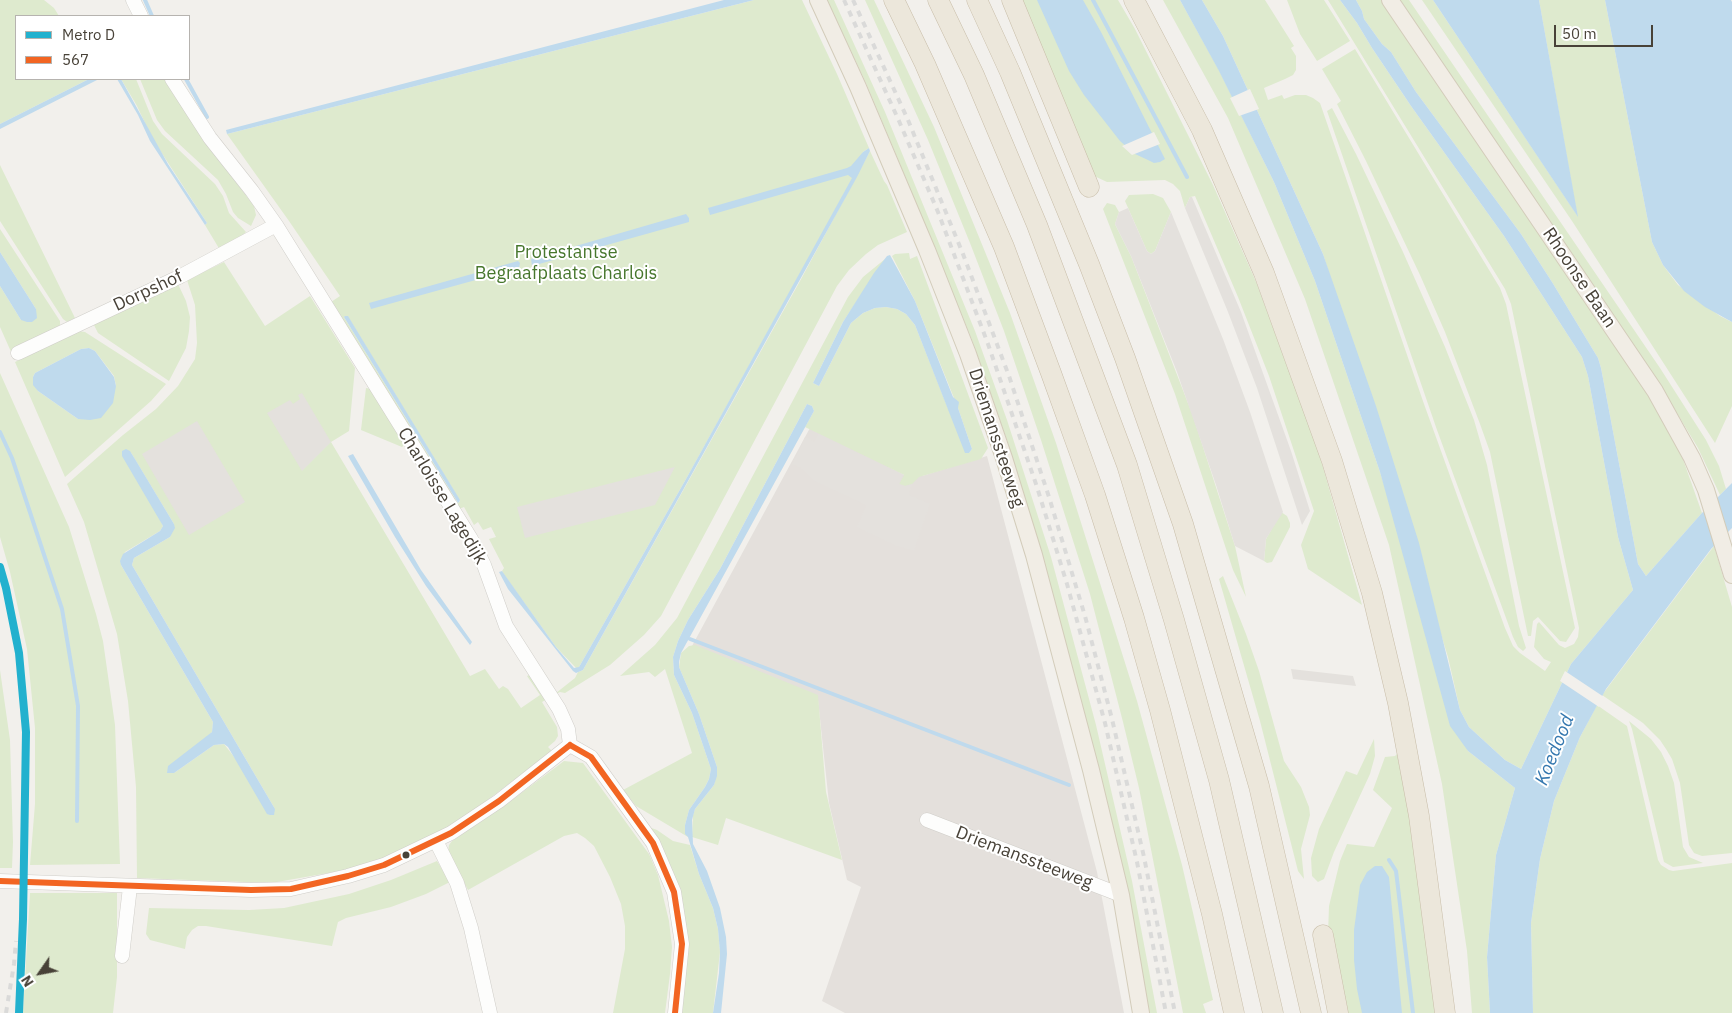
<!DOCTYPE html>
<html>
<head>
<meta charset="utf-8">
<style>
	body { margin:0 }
	#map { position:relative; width:1732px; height:1013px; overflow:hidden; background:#f2f0ec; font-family:"IBM Plex Sans",sans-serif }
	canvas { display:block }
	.legend { position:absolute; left:15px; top:15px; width:175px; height:65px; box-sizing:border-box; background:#fff; border:1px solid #b6b3af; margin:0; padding:6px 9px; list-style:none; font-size:15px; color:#484238 }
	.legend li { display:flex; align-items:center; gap:10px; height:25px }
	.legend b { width:25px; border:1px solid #b6b3af }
	.north { position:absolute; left:15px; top:948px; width:50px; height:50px; -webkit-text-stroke:4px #fff; paint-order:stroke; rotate:237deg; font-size:14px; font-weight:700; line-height:20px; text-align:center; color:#484238 }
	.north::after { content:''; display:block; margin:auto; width:18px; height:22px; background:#484238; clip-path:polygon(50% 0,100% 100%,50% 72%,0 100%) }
	.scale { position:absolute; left:1554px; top:25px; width:99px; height:22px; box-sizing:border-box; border:2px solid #484238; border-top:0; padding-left:6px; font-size:15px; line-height:18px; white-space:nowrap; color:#484238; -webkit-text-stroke:4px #fff; paint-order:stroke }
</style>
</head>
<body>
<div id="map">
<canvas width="1732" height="1013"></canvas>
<ul class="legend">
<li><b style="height:6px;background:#22b1ce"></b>Metro D</li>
<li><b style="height:6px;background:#f26522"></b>567</li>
</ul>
<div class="north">N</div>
<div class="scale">50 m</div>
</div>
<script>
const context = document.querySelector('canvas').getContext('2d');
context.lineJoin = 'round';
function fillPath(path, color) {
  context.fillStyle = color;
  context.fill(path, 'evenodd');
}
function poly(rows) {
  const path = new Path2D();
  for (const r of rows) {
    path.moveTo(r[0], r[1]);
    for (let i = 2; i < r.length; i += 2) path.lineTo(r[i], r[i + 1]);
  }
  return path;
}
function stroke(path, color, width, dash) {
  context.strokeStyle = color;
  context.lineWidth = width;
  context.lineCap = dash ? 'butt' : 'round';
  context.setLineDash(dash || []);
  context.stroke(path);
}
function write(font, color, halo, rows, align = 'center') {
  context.font = font + ' "IBM Plex Sans",sans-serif';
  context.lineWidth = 4;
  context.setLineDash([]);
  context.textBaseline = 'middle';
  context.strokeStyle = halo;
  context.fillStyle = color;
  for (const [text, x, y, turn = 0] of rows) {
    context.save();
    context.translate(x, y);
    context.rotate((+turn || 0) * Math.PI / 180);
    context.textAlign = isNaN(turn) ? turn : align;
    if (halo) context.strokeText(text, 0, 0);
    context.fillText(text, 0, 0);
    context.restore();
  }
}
fillPath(poly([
	[811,426,904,475,922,476,987,456,1097,872,1124,1013,845,1013,822,1001,861,887,847,880,829,803,818,700,692,646]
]), '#e4e0dc');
fillPath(poly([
	[0,0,44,0,54,8,59,16,16,16,16,79,89,79,0,124],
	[754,0,802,0,837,74,869,148,863,152,851,182,686,479,579,667,577,669,556,647,505,576,502,571,504,568,489,539,496,537,491,527,483,530,478,522,474,525,464,507,459,509,331,302,340,296,289,221,227,134],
	[347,316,348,317,460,501,458,503,344,317],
	[827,0,834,0,885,112,975,331,1007,420,1051,557,1096,725,1132,881,1157,1013,1149,1013,1130,910,1046,572,1008,443,972,340,907,181,866,83],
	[865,0,874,0,934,127,1010,313,1056,443,1137,701,1182,865,1213,1000,1203,1004,1206,1013,1183,1013,1139,788,1123,722,1090,594,1041,440,1004,331,970,243,928,140],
	[1017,0,1118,0,1135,29,1213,185,1257,284,1319,453,1362,605,1308,569,1301,545,1314,511,1269,376,1238,297,1195,196,1190,197,1185,208,1180,191,1173,184,1165,180,1107,182,1090,174],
	[1163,0,1180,0,1219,70,1274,182,1315,281,1380,472,1468,751,1515,788,1496,855,1487,957,1490,1013,1472,1013,1467,951,1442,784,1389,545,1305,299,1228,118],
	[1202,0,1265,0,1294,46,1291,48,1296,56,1296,70,1293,75,1285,79,1264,88,1268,100,1282,95,1284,99,1295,95,1306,95,1313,98,1320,103,1424,404,1505,628,1513,646,1520,653,1545,671,1551,662,1544,659,1534,647,1537,624,1539,622,1559,645,1565,648,1574,644,1578,637,1579,628,1511,304,1505,289,1328,0,1340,0,1357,23,1372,48,1411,106,1504,236,1582,357,1588,376,1618,537,1633,590,1571,664,1521,769,1505,760,1469,727,1460,710,1448,657,1323,254,1223,36],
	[1287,0,1324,0,1350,41,1317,61,1300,34],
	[1356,0,1381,0,1648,394,1679,448,1702,513,1646,576,1638,564,1601,368,1598,358,1552,282,1521,234,1416,92,1391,52,1382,44,1364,19,1362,11],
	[1400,0,1409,0,1660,368,1706,440,1719,466,1726,489,1720,495,1698,448,1654,375],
	[1422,0,1433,0,1577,215,1539,0,1605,0,1652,242,1663,265,1678,285,1720,316,1732,322,1732,406,1715,443,1572,221],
	[1355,49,1500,288,1506,304,1575,628,1566,642,1560,641,1538,617,1533,621,1531,636,1528,636,1490,452,1480,424,1445,332,1420,275,1366,161,1337,104,1341,101,1322,69],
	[121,79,136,79,153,121,162,134,215,184,223,196,229,213,246,232,240,238,220,250,205,225,207,223,152,138,137,106],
	[140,79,166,79,215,154,254,206,256,215,251,226,238,218,233,212,226,194,218,180,165,131,157,120],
	[1332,108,1356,154,1403,252,1445,347,1474,420,1487,465,1519,626,1526,648,1523,651,1518,647,1513,637,1437,430,1327,111],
	[870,151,884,181,887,185,907,232,878,245,866,254,849,270,837,286,661,616,644,635,610,665,565,693,560,692,556,694,556,693,575,678,578,672,583,670,800,281],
	[0,165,75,318,67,322,63,319,0,221],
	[1153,194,1163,198,1171,212,1155,251,1151,254,1147,251,1125,201,1129,195],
	[1107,203,1115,205,1119,212,1115,224,1131,256,1193,416,1235,546,1246,597,1233,570,1175,394,1103,209],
	[0,229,60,321,60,326,16,349,12,354,0,327,0,286,21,320,36,309,0,252],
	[909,253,910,259,917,256,988,448,981,459,919,477,912,484,905,486,899,484,904,475,805,427,814,411,812,406,807,404,720,569,688,620,678,641,673,657,674,675,692,713,711,769,709,779,705,787,689,810,685,825,688,837,636,806,623,790,692,753,665,669,655,677,649,672,620,676,655,645,677,618,848,297,863,277,885,259,843,322,813,383,819,386,851,323,863,313,875,308,886,307,897,309,906,314,915,325,947,406,969,453,972,449,958,408,915,301,892,256,895,254],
	[224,262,265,326,310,296,355,368,349,431,331,442,470,676,485,669,499,689,503,686,508,689,521,708,540,695,527,676,531,674,547,699,542,702,557,727,558,736,555,741,548,747,552,751,460,821,434,835,363,867,271,883,137,878,136,787,128,701,117,634,84,522,67,484,123,435,156,409,178,386,195,359,197,343,195,305,187,280],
	[130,451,174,524,170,537,134,558,132,565,275,809,224,744,214,745,174,773,212,732,213,722,121,565,125,552,160,531,163,526],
	[178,284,186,301,190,317,189,331,186,348,169,381,98,333,93,323],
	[78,331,85,332,166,384,151,401,65,477,15,362],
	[89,348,95,351,114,376,116,386,78,419,38,391,33,377,35,373,81,349],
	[0,373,69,527,96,614,103,641,115,725,120,864,30,865,35,804,35,728,27,649,10,572,0,537],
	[366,388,371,389,405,444,402,447,361,430],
	[1281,512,1287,516,1290,523,1290,527,1272,562,1267,563,1264,561,1266,539],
	[1714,546,1732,607,1732,853,1702,856,1694,853,1689,845,1680,783,1672,759,1666,749,1660,740,1643,723,1602,695],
	[1223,576,1246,634,1259,671,1284,761,1301,787,1309,807,1310,815,1301,849,1304,879,1298,871,1260,721,1219,579],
	[695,645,818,695,826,792,842,860,726,818,718,845,692,837,693,815,695,809,714,785,717,767,699,714,679,667,681,653,689,646],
	[0,670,10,740,13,842,12,868,0,868],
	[1597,705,1627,726,1658,860,1661,865,1669,870,1673,871,1732,863,1732,1013,1533,1013,1531,923,1540,859,1554,801,1580,737],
	[1629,721,1651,739,1661,752,1668,766,1674,783,1683,847,1689,857,1703,863,1673,867,1664,862,1632,729],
	[1374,739,1375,756,1370,774,1334,852,1324,879,1318,882,1312,876,1311,858,1319,829,1346,771,1357,775],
	[1397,754,1412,820,1436,1013,1343,1013,1328,934,1329,906,1340,861,1347,844,1374,847,1392,808,1373,790,1385,757,1395,756],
	[564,761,583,763,649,854,658,875,669,921,672,947,670,974,665,1013,613,1013,625,949,625,926,621,904,610,877,594,846,585,838,577,833,564,836,468,890,448,852,449,845,452,841,508,803],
	[646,826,657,830,673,841,690,845,699,874,713,908,718,929,720,952,713,1013,681,1013,686,937],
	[437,861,450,882,426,894,391,907,346,918,338,922,332,946,206,926,198,926,192,930,187,937,185,949,150,940,146,934,149,908,249,910,284,908,349,894,391,880],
	[30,893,117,893,117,977,113,1013,23,1013]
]), '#deeace');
fillPath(poly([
	[1190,197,1192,197,1241,312,1291,451,1310,511,1302,525,1257,388,1228,312,1185,208],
	[1128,208,1147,251,1151,254,1155,251,1171,212,1223,339,1250,412,1283,512,1266,539,1264,561,1235,546,1216,485,1177,372,1131,256,1115,224,1119,212],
	[302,393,331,442,302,471,267,413,290,400,293,404,300,399,298,395],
	[197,421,245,502,189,535,142,454],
	[819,434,904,475,899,484,905,486,912,484,909,495,930,504,914,551,895,545,857,527,866,505,813,480,801,468,792,464,805,437,815,442],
	[675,467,655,505,525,538,517,507],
	[1291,669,1353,676,1356,686,1293,679]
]), '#e4e1dd');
fillPath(poly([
	[724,0,754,0,227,134,226,130],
	[1037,0,1083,0,1101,32,1165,159,1160,162,1154,163,1148,160,1135,154,1120,141,1084,95,1069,71],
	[1180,0,1202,0,1223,36,1323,254,1376,406,1419,543,1460,710,1469,727,1505,760,1521,769,1571,664,1633,590,1618,537,1588,376,1582,357,1504,236,1411,106,1372,48,1357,23,1340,0,1356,0,1362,11,1364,19,1382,44,1391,52,1416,92,1521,234,1552,282,1598,358,1601,368,1638,564,1646,576,1701,514,1732,483,1732,528,1711,549,1606,689,1580,737,1554,801,1540,859,1531,923,1533,1013,1490,1013,1487,957,1496,855,1515,788,1468,751,1450,726,1380,472,1315,281,1274,182,1219,71],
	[1433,0,1539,0,1578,217],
	[1605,0,1731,0,1732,2,1732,322,1705,307,1684,291,1663,265,1652,242],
	[89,79,99,79,0,129,0,124],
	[117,79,121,79,168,164,207,223,205,225,150,141,138,115],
	[869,148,870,151,857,177,583,670,576,673,573,671,508,589,499,572,502,571,556,647,574,668,579,667,686,479,852,178,848,175,710,215,708,208,847,168,851,166,863,152],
	[686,214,689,218,689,222,532,266,531,259],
	[0,252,36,309,37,318,32,322,27,322,21,320,0,286],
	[890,255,915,301,953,397,959,402,958,408,972,449,969,453,965,453,915,325,906,314,897,309,886,307,875,308,863,313,851,323,819,386,813,383,843,322,874,273,887,256],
	[518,261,520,263,519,268,371,309,369,303],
	[345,316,348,316,460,500,459,502,458,503,344,317],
	[89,348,95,351,114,377,116,386,113,403,101,418,90,420,78,419,38,391,33,385,33,377,35,373,81,349],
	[807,404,812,406,814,411,681,653,679,662,679,667,699,714,717,767,717,776,714,785,695,809,692,820,693,844,707,871,720,908,726,937,727,954,721,1013,713,1013,719,973,720,952,718,929,713,908,699,874,688,837,685,834,685,825,689,810,705,787,709,779,711,769,692,713,674,675,673,657,678,641,688,620,720,569],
	[126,449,130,451,135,459,174,524,175,528,170,537,134,558,132,565,275,809,274,815,270,815,267,814,228,747,224,744,214,745,174,773,167,773,168,766,212,732,213,722,121,565,120,561,123,554,160,531,163,526,122,456,122,451],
	[353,454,421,570,472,642,470,645,426,586,395,537,348,456],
	[1375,866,1382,866,1389,877,1402,1013,1362,1013,1357,989,1354,960,1354,930,1360,885,1367,872]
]), '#bfdaed');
fillPath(poly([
	[1250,89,1259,109,1239,116,1230,98],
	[1154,132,1160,144,1132,155,1122,146],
	[1565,671,1604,697,1599,707,1560,681]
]), '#f2f0ec');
stroke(poly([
	[145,0,152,16],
	[1093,0,1187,177],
	[186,79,207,117],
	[0,432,12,458,62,609,78,706,77,821],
	[690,639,1069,785],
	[1389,860,1396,871,1413,1013]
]), '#bfdaed', 4);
const minor = poly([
	[133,0,141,16],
	[172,79,210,138,252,191,276,225,471,539,484,565,506,626,559,709,568,729,570,745],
	[18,353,181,276,276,225],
	[570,745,591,757,653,843,674,892,682,944,675,1013],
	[927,820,1121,895],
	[436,841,457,883,471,928,490,1013],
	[0,881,251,890,291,889,348,876,384,865,451,833,499,801,570,745],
	[122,956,130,887]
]);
const major = poly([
	[818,0,858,87,927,250,968,354,1004,458,1034,555,1091,770,1121,895,1141,1013],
	[1390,0,1655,391,1692,458,1706,490,1732,575]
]);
const highway = poly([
	[894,0,925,64,1004,247,1051,373,1095,495,1134,618,1160,710,1212,914,1234,1013],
	[938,0,974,75,1037,225,1127,465,1174,620,1219,780,1273,1013],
	[977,0,1010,72,1089,264,1125,358,1183,524,1259,786,1311,1013],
	[1012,0,1089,187],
	[1134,0,1202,130,1264,273,1332,461,1372,593,1398,703,1419,816,1445,1013],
	[1323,935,1338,1013]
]);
stroke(minor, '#d0cec9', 15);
stroke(major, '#d3ccba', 18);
stroke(highway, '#c8bda8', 21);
stroke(minor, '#fdfdfc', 14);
stroke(major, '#f1ede5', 16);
stroke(highway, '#ece7db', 20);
stroke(poly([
	[844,0,899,121,938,212,988,344,1037,487,1067,584,1105,723,1137,862,1166,1013],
	[853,0,908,120,963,254,1009,376,1049,497,1085,616,1112,719,1144,857,1175,1013],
	[6,1013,14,964,16,941]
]), '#dadad9', 4, [6, 6]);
stroke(poly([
	[570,745,591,757,653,843,674,892,682,944,675,1013],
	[0,881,251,890,291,889,348,876,384,865,451,833,499,801,570,745]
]), '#f26522', 6);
stroke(poly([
	[0,567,6,588,19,653,26,732,23,919,19,1013]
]), '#22b1ce', 8);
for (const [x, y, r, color] of [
	[406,855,4.5,"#484238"]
]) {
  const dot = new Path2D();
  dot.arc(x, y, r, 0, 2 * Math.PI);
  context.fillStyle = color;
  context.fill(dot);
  stroke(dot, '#fff', 2);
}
write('18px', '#47772d', '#fff', [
	["Protestantse",566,253],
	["Begraafplaats Charlois",566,274]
]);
write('18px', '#484238', '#fff', [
	["Rhoonse Baan",1579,278,56],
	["Dorpshof",148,291,-25],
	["Driemanssteeweg",996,438,72],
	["Charloisse Lagedijk",442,496,59],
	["Driemanssteeweg",1024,858,21]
]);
write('italic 19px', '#3578af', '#fff', [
	["Koedood",1555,750,-68]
]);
</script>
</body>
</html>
